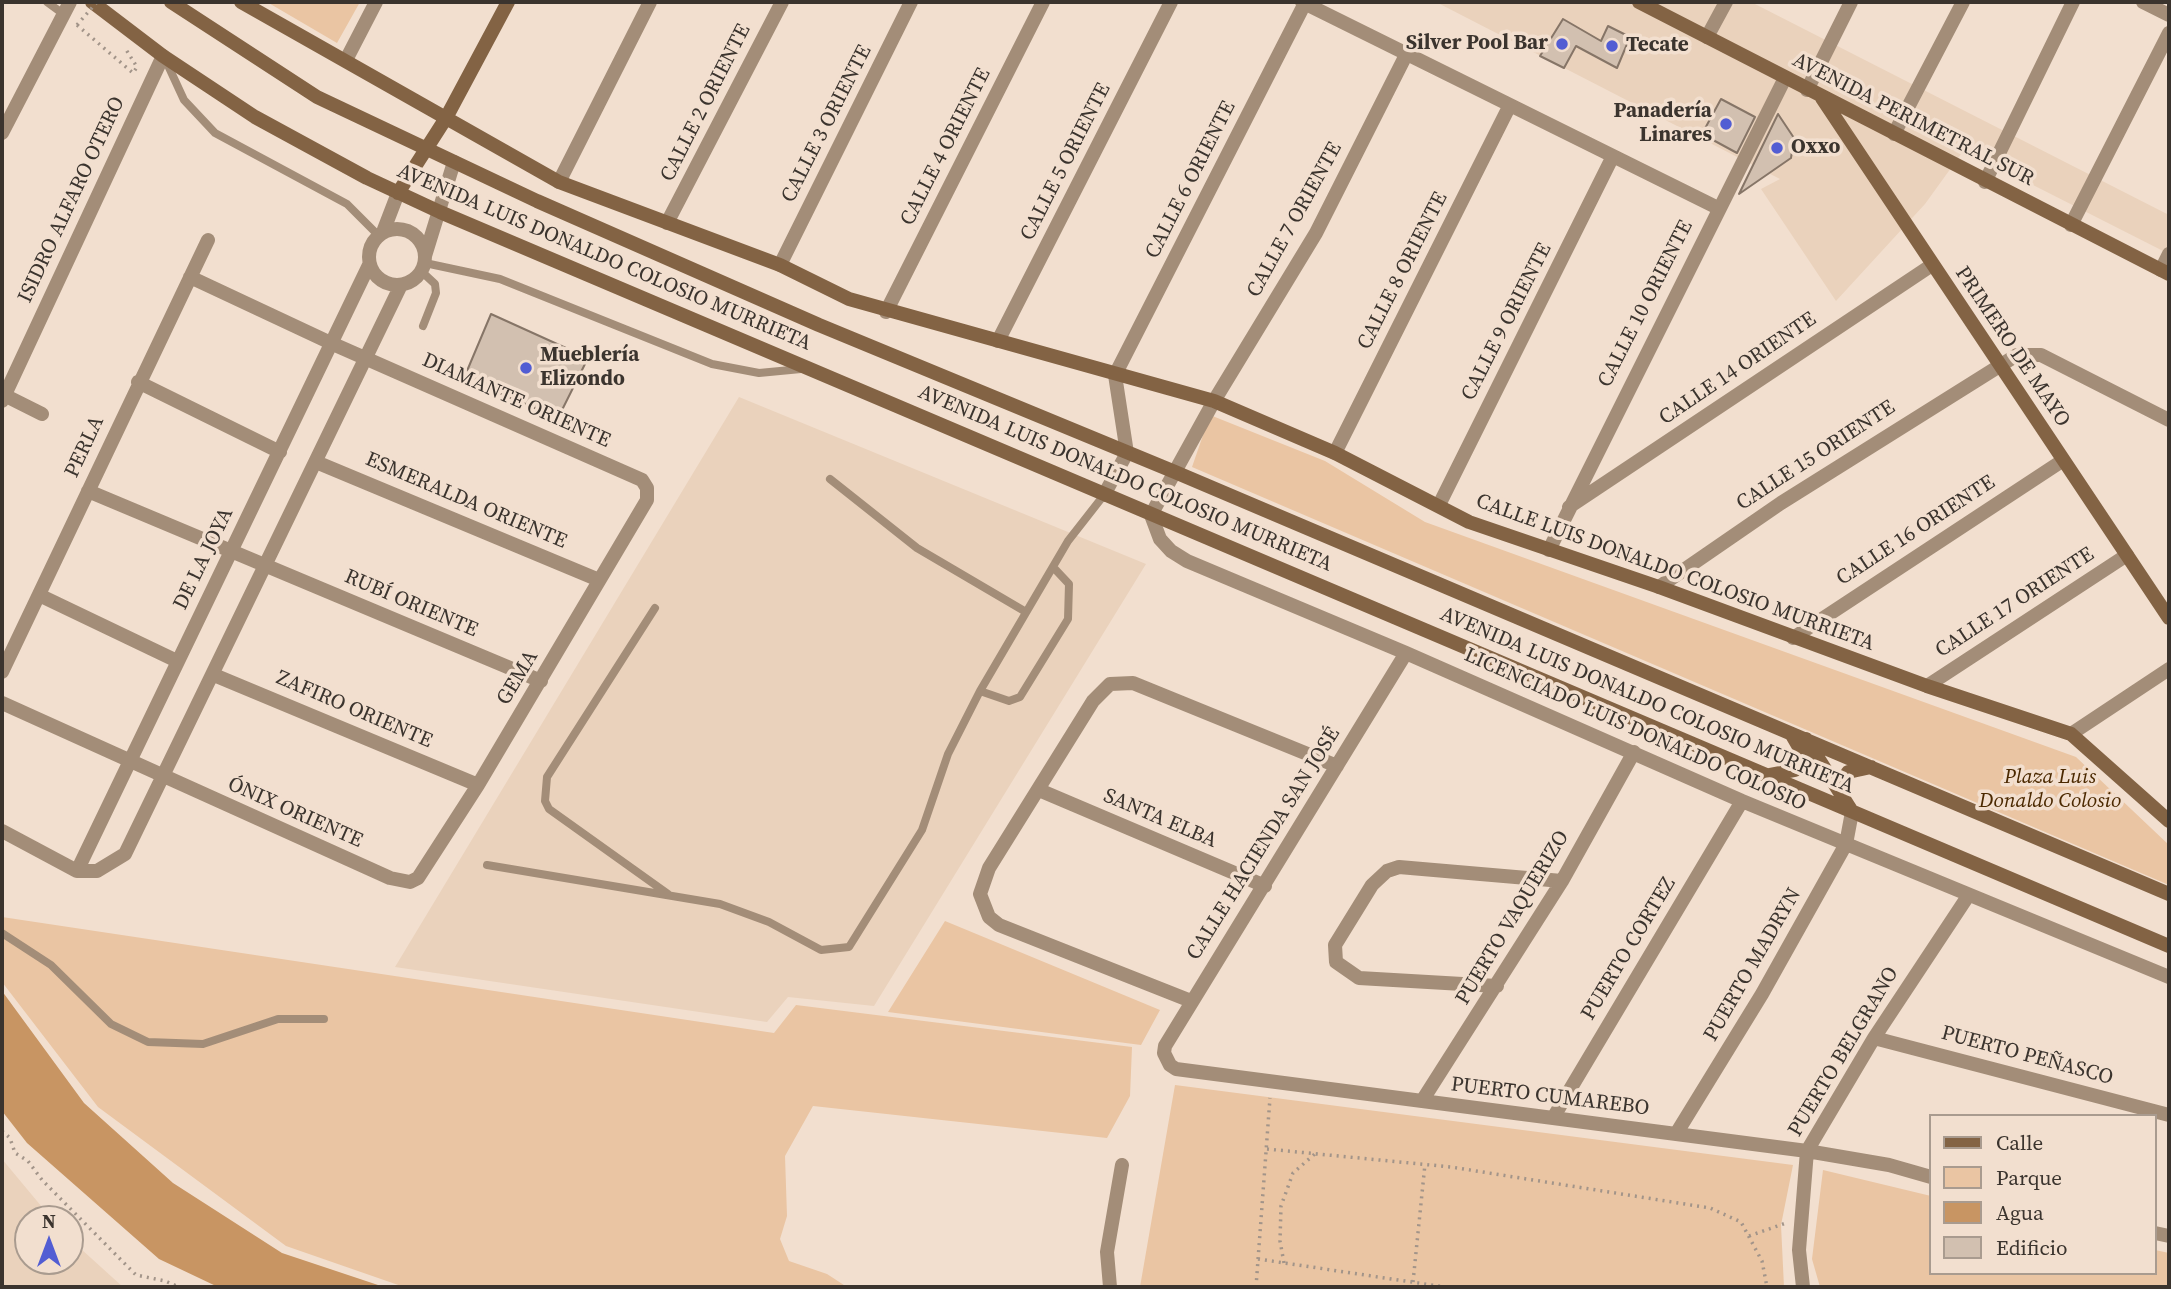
<!DOCTYPE html>
<html>
<head>
<meta charset="utf-8">
<style>
	body { margin:0 }
	#map { position:relative; width:2171px; height:1289px; overflow:hidden; background:#f2dfcf; font-family:"Source Serif 4",serif }
	canvas { display:block }
	.frame { position:absolute; inset:0; border:4px solid #3b342e; pointer-events:none }
	.legend { position:absolute; left:1929px; top:1114px; width:228px; height:161px; box-sizing:border-box; background:#f2dfcf; border:2px solid #a99b8f; margin:0; padding:9px 12px; list-style:none; font-size:21px; color:#3b342e }
	.legend li { display:flex; align-items:center; gap:14px; height:35px }
	.legend b { width:35px; border:2px solid #a99b8f }
	.north { position:absolute; left:14px; top:1205px; width:70px; height:70px; box-sizing:border-box; background:#f2dfcf; border:2px solid #a99b8f; border-radius:50%; rotate:0deg; font-size:19px; font-weight:700; line-height:28px; text-align:center; color:#3b342e }
	.north::after { content:''; display:block; margin:auto; width:24px; height:32px; background:#525dd3; clip-path:polygon(50% 0,100% 100%,50% 72%,0 100%) }
</style>
</head>
<body>
<div id="map">
<canvas width="2171" height="1289"></canvas>
<div class="frame"></div>
<ul class="legend">
<li><b style="height:9px;background:#836344"></b>Calle</li>
<li><b style="height:19px;background:#eac5a3"></b>Parque</li>
<li><b style="height:19px;background:#c89563"></b>Agua</li>
<li><b style="height:19px;background:#d2c0b0"></b>Edificio</li>
</ul>
<div class="north">N</div>
</div>
<script>
const context = document.querySelector('canvas').getContext('2d');
context.lineJoin = 'round';
function fillPath(path, color) {
  context.fillStyle = color;
  context.fill(path, 'evenodd');
}
function poly(rows) {
  const path = new Path2D();
  for (const r of rows) {
    if (r.length === 3) {
      path.moveTo(r[0] + r[2], r[1]);
      path.arc(r[0], r[1], r[2], 0, 2 * Math.PI);
      continue;
    }
    path.moveTo(r[0], r[1]);
    for (let i = 2; i < r.length; i += 2) path.lineTo(r[i], r[i + 1]);
  }
  return path;
}
function stroke(path, color, width, dash) {
  context.strokeStyle = color;
  context.lineWidth = width;
  context.lineCap = dash ? 'butt' : 'round';
  context.setLineDash(dash || []);
  context.stroke(path);
}
function write(font, color, halo, rows, align = 'center') {
  context.font = font + ' "Source Serif 4",serif';
  context.lineWidth = 7;
  context.setLineDash([]);
  context.textBaseline = 'middle';
  context.strokeStyle = halo;
  context.fillStyle = color;
  for (const [text, x, y, turn = 0] of rows) {
    context.save();
    context.translate(x, y);
    context.rotate((+turn || 0) * Math.PI / 180);
    context.textAlign = isNaN(turn) ? turn : align;
    if (halo) context.strokeText(text, 0, 0);
    context.fillText(text, 0, 0);
    context.restore();
  }
}
fillPath(poly([
	[1436,2,1751,2,2169,215,2169,254,1964,150,1925,204,1836,301,1761,189,1780,179],
	[739,397,1146,564,874,1006,788,997,767,1022,395,967],
	[2,1159,52,1219,28,1219,28,1261,70,1261,70,1239,123,1287,2,1287]
]), '#ead2bc');
fillPath(poly([
	[267,2,360,2,337,43],
	[1210,415,1325,461,1425,522,2076,757,2169,845,2169,885,1192,467],
	[2,917,774,1033,796,1005,1132,1047,1130,1096,1107,1138,813,1106,785,1156,787,1216,780,1239,789,1261,827,1274,847,1287,404,1287,286,1246,98,1107,2,982],
	[945,921,1160,1010,1141,1045,888,1012],
	[1175,1085,1793,1165,1781,1225,1784,1287,1140,1287],
	[1823,1170,1931,1196,1931,1273,2155,1273,2155,1250,2169,1253,2169,1287,1820,1287,1812,1259]
]), '#eac5a3');
fillPath(poly([
	[2,991,84,1103,173,1183,282,1253,384,1287,218,1287,159,1259,27,1143,2,1111]
]), '#c89563');
const building = poly([
	[1563,19,1601,41,1608,26,1630,37,1617,68,1576,46,1564,68,1540,56,1563,19],
	[1721,99,1755,117,1737,153,1702,134,1721,99],
	[1778,114,1794,138,1791,158,1739,194,1778,114],
	[491,314,588,358,558,418,464,378,491,314]
]);
fillPath(building, '#d2c0b0');
stroke(building, '#867567', 2);
stroke(poly([
	[77,25,133,73,137,67,125,48],
	[2,1131,10,1138,15,1153,28,1161,42,1180,136,1275,165,1281,179,1287],
	[1267,1149,1451,1167,1710,1208,1741,1222,1762,1261,1767,1287],
	[1749,1236,1786,1223],
	[1258,1259,1445,1287],
	[1284,1263,1280,1241,1281,1206,1293,1173,1317,1152],
	[1413,1282,1425,1164],
	[1256,1287,1270,1098]
]), '#a29489', 3.5, [2, 5]);
stroke(poly([
	[47,2,62,13],
	[166,61,184,100,215,133,347,204,378,235],
	[425,263,500,279,712,364,759,373,801,369],
	[421,271,435,284,436,293,423,326],
	[830,479,917,548,1026,612],
	[655,608,547,777,545,801,549,809,668,894],
	[980,691,1009,701,1020,697,1068,619,1069,584,1053,567],
	[487,865,720,904,769,922,821,950,849,947,922,830,948,754,980,691,1068,541,1104,495],
	[2,933,51,965,111,1024,148,1042,203,1044,278,1019,324,1019]
]), '#a38d78', 8);
stroke(poly([
	[1302,2,1718,208],
	[2143,2,2169,15],
	[1707,37,1726,2],
	[1406,55,1316,233,1214,401,1151,515,1160,539,1171,551,1187,561,1406,653,1742,801,2169,977],
	[346,60,376,2],
	[1807,90,1851,2],
	[2,133,70,2],
	[1894,134,1963,2],
	[559,182,650,2],
	[1985,182,2073,2],
	[667,223,782,2],
	[2071,225,2169,33],
	[397,257,28],
	[383,232,398,193],
	[425,256,454,162],
	[780,265,911,2],
	[2161,270,2169,254],
	[886,312,1043,2],
	[998,341,1171,2],
	[138,382,280,452],
	[2,394,42,414],
	[2,401,163,56],
	[1335,453,1509,107],
	[316,462,599,580],
	[88,491,541,681],
	[1104,495,1127,453,1115,375,1305,3],
	[1439,505,1612,158],
	[1569,507,1932,265],
	[1549,550,1785,78],
	[1659,587,1781,503,2017,355,2041,355,2169,420],
	[39,595,177,661],
	[1793,638,2062,461],
	[1406,653,1165,1046,1164,1053,1170,1065,1176,1069,1807,1151,1889,1165,1931,1177],
	[2,672,208,240],
	[214,675,478,785],
	[1927,686,2127,555],
	[2,703,390,878,410,882,418,878,478,785,647,500,647,488,642,480,333,344,190,277],
	[2071,734,2169,669],
	[1039,790,1265,886],
	[2,831,77,871,97,871,125,854,401,285],
	[77,871,369,265],
	[1497,986,1359,978,1336,962,1335,945,1372,885,1387,871,1399,867,1562,881],
	[1191,1001,999,925,989,917,980,894,989,868,1093,701,1110,684,1133,683,1337,766],
	[1874,1038,2169,1115],
	[1422,1101,1562,881,1634,752],
	[1553,1118,1742,801],
	[1676,1134,1762,994,1846,844,1852,812],
	[2155,1233,2169,1236],
	[1110,1287,1107,1252,1122,1165],
	[1803,1287,1799,1250,1807,1151,1874,1038,1968,896]
]), '#a38d78', 14);
stroke(poly([
	[92,2,163,56,255,117,367,178,440,212,2169,946],
	[171,2,317,97,537,201,819,325,1175,472,2169,894],
	[241,2,559,182,780,265,849,299,1214,401,1335,453,1469,522,1659,587,1927,686,2071,734,2169,821],
	[1639,2,2169,274],
	[1822,98,2169,618],
	[398,193,446,118,508,2],
	[1806,739,1851,810],
	[1769,775,1795,770,1801,763,1803,754,1792,735],
	[1841,797,1842,783,1848,772,1871,767]
]), '#836344', 14);
stroke(poly([
	[77,25,97,2]
]), '#a29489', 3.5, [2, 5]);
for (const [x, y, r, color] of [
	[1562,44,7,"#525dd3"],
	[1612,46,7,"#525dd3"],
	[1726,124,7,"#525dd3"],
	[1777,148,7,"#525dd3"],
	[526,368,7,"#525dd3"]
]) {
  const dot = new Path2D();
  dot.arc(x, y, r, 0, 2 * Math.PI);
  context.fillStyle = color;
  context.fill(dot);
  stroke(dot, '#f2dfcf', 2.5);
}
write('bold 21px', '#3b342e', '#f2dfcf', [
	["Silver Pool Bar",1548,44,"right"],
	["Tecate",1626,46],
	["Panadería",1712,112,"right"],
	["Linares",1712,136,"right"],
	["Oxxo",1791,148],
	["Mueblería",540,356],
	["Elizondo",540,380]
], 'left');
write('21px', '#3b342e', '#f2dfcf', [
	["CALLE 2 ORIENTE",706,103,-63],
	["AVENIDA PERIMETRAL SUR",1913,120,27],
	["CALLE 3 ORIENTE",827,124,-63],
	["CALLE 4 ORIENTE",946,147,-63],
	["CALLE 5 ORIENTE",1066,162,-63],
	["CALLE 6 ORIENTE",1191,180,-63],
	["ISIDRO ALFARO OTERO",72,200,-65],
	["CALLE 7 ORIENTE",1295,220,-61],
	["AVENIDA LUIS DONALDO COLOSIO MURRIETA",604,258,23],
	["CALLE 8 ORIENTE",1403,271,-63],
	["CALLE 10 ORIENTE",1646,304,-63],
	["CALLE 9 ORIENTE",1507,322,-63],
	["PRIMERO DE MAYO",2012,347,56],
	["CALLE 14 ORIENTE",1738,369,-34],
	["DIAMANTE ORIENTE",516,401,24],
	["PERLA",85,447,-65],
	["CALLE 15 ORIENTE",1816,456,-33],
	["AVENIDA LUIS DONALDO COLOSIO MURRIETA",1125,479,23],
	["ESMERALDA ORIENTE",466,501,23],
	["CALLE 16 ORIENTE",1916,531,-33],
	["DE LA JOYA",204,559,-64],
	["CALLE LUIS DONALDO COLOSIO MURRIETA",1675,573,20],
	["CALLE 17 ORIENTE",2015,603,-33],
	["RUBÍ ORIENTE",411,604,23],
	["GEMA",518,678,-59],
	["AVENIDA LUIS DONALDO COLOSIO MURRIETA",1647,701,23],
	["ZAFIRO ORIENTE",354,710,23],
	["LICENCIADO LUIS DONALDO COLOSIO",1635,730,24],
	["ÓNIX ORIENTE",295,813,24],
	["SANTA ELBA",1160,819,23],
	["CALLE HACIENDA SAN JOSÉ",1264,844,-58],
	["PUERTO VAQUERIZO",1513,918,-59],
	["PUERTO CORTEZ",1629,949,-59],
	["PUERTO MADRYN",1753,965,-60],
	["PUERTO BELGRANO",1844,1052,-59],
	["PUERTO PEÑASCO",2027,1056,15],
	["PUERTO CUMAREBO",1550,1097,7]
]);
write('italic 21px', '#4b2900', '#f2dfcf', [
	["Plaza Luis",2050,778],
	["Donaldo Colosio",2050,802]
]);
</script>
</body>
</html>
